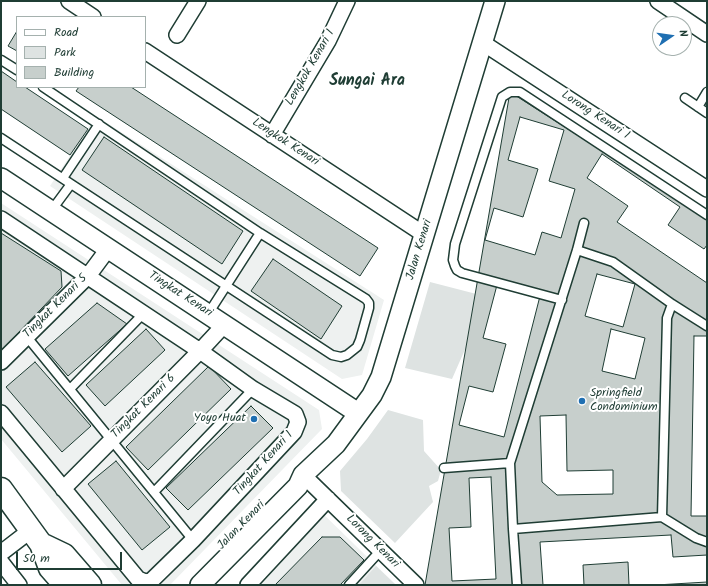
<!DOCTYPE html>
<html>
<head>
<meta charset="utf-8">
<style>
	body { margin:0 }
	#map { position:relative; width:708px; height:586px; overflow:hidden; background:#fff; font-family:Kalam,sans-serif }
	canvas { display:block }
	.frame { position:absolute; inset:0; border:2px solid #1f3d34; pointer-events:none }
	.legend { position:absolute; left:16px; top:16px; width:130px; height:72px; box-sizing:border-box; background:#fff; border:1px solid #a5b1ae; margin:0; padding:5px 7px; list-style:none; font-size:12px; color:#1f3d34 }
	.legend li { display:flex; align-items:center; gap:8px; height:20px }
	.legend b { width:20px; border:1px solid #a5b1ae }
	.north { position:absolute; left:652px; top:16px; width:40px; height:40px; box-sizing:border-box; background:#fff; border:1px solid #a5b1ae; border-radius:50%; rotate:77deg; font-size:11px; font-weight:700; line-height:16px; text-align:center; color:#1f3d34 }
	.north::after { content:''; display:block; margin:auto; width:14px; height:18px; background:#1f6fb2; clip-path:polygon(50% 0,100% 100%,50% 72%,0 100%) }
	.scale { position:absolute; left:16px; top:552px; width:106px; height:18px; box-sizing:border-box; border:2px solid #1f3d34; border-top:0; padding-left:5px; font-size:12px; line-height:14px; white-space:nowrap; color:#1f3d34; -webkit-text-stroke:3px #fff; paint-order:stroke }
</style>
</head>
<body>
<div id="map">
<canvas width="708" height="586"></canvas>
<div class="frame"></div>
<ul class="legend">
<li><b style="height:5px;background:#fff"></b>Road</li>
<li><b style="height:11px;background:#dee3e2"></b>Park</li>
<li><b style="height:11px;background:#c7cfcc"></b>Building</li>
</ul>
<div class="north">N</div>
<div class="scale">50 m</div>
</div>
<script>
const context = document.querySelector('canvas').getContext('2d');
context.lineJoin = 'round';
function fillPath(path, color) {
  context.fillStyle = color;
  context.fill(path, 'evenodd');
}
function poly(rows) {
  const path = new Path2D();
  for (const r of rows) {
    path.moveTo(r[0], r[1]);
    for (let i = 2; i < r.length; i += 2) path.lineTo(r[i], r[i + 1]);
  }
  return path;
}
function stroke(path, color, width, dash) {
  context.strokeStyle = color;
  context.lineWidth = width;
  context.lineCap = dash ? 'butt' : 'round';
  context.setLineDash(dash || []);
  context.stroke(path);
}
function write(font, color, halo, rows, align = 'center') {
  context.font = font + ' Kalam,sans-serif';
  context.lineWidth = 4;
  context.setLineDash([]);
  context.textBaseline = 'middle';
  context.strokeStyle = halo;
  context.fillStyle = color;
  for (const [text, x, y, turn = 0] of rows) {
    context.save();
    context.translate(x, y);
    context.rotate((+turn || 0) * Math.PI / 180);
    context.textAlign = isNaN(turn) ? turn : align;
    if (halo) context.strokeText(text, 0, 0);
    context.fillText(text, 0, 0);
    context.restore();
  }
}
fillPath(poly([
	[96,116,384,300,362,375,342,379,50,186],
	[1,203,319,410,322,429,170,585,122,585,1,439],
	[314,505,396,585,238,585]
]), '#eef1f0');
fillPath(poly([
	[430,282,488,297,452,379,405,368],
	[388,410,423,420,424,451,441,470,438,481,429,486,433,502,395,543,341,491,340,471,367,439],
	[376,566,396,585,359,585]
]), '#dee3e2');
const building = poly([
	[17,31,17,51,8,46,17,31],
	[1,71,17,82,17,87,25,87,88,129,70,155,1,109,1,71],
	[79,87,131,87,378,248,360,276,76,91,79,87],
	[510,92,707,218,707,585,425,585,510,92],
	[520,117,564,130,549,181,575,189,561,238,542,232,535,255,485,240,494,208,523,217,538,169,508,160,520,117],
	[104,137,243,231,222,264,82,170,104,137],
	[602,154,680,207,668,225,704,249,707,245,707,283,617,222,628,206,587,178,602,154],
	[1,233,61,271,62,287,1,351,1,233],
	[273,259,342,306,321,339,251,291,273,259],
	[597,274,635,284,623,327,585,316,597,274],
	[497,285,540,296,504,437,459,425,469,386,493,392,506,344,483,338,497,285],
	[97,303,127,324,68,376,45,349,97,303],
	[146,329,165,350,105,406,86,385,146,329],
	[611,329,645,338,635,379,602,371,611,329],
	[694,336,707,336,707,516,691,516,694,336],
	[35,362,91,426,62,452,6,387,35,362],
	[209,366,231,389,148,470,126,447,209,366],
	[251,406,273,428,188,510,166,488,251,406],
	[566,415,567,471,613,470,613,494,557,495,542,482,540,416,566,415],
	[116,461,170,527,142,550,88,484,116,461],
	[491,477,496,579,452,581,449,528,471,527,469,478,491,477],
	[671,535,673,557,707,555,707,582,656,585,629,585,628,562,583,565,584,585,543,585,540,542,671,535],
	[322,537,340,537,364,560,340,585,275,585,322,537]
]);
fillPath(building, '#c7cfcc');
stroke(building, '#1f3d34', 1);
const service = poly([
	[1,60,17,70],
	[685,98,707,113],
	[698,107,707,92],
	[1,138,332,355,341,357,347,355,357,347,360,340,369,308,369,303,366,299,260,233,43,87],
	[63,178,99,124],
	[51,211,71,184],
	[577,250,613,262,672,304,707,326],
	[562,300,462,273,457,270,455,266,453,260,455,244,502,97,510,92,520,92,707,215],
	[208,314,260,233],
	[27,337,193,540],
	[70,389,143,314],
	[444,468,510,463],
	[154,492,253,389],
	[662,517,696,538,707,542],
	[513,529,662,517,667,318,672,304],
	[349,585,381,550],
	[517,585,513,529,510,463,577,250,584,223]
]);
const minor = poly([
	[69,1,93,17],
	[658,1,707,34],
	[177,35,198,1],
	[483,43,707,189],
	[145,51,425,235],
	[272,135,328,41,347,1],
	[1,219,200,351,253,389,295,414,298,422,294,432,193,540,151,581,145,582,138,579,1,413],
	[1,362,88,276,108,249],
	[303,475,416,585],
	[63,489,200,351,225,324],
	[1,553,31,530],
	[1,562,19,585],
	[248,585,328,499]
]);
const tertiary = poly([
	[1,178,358,413],
	[200,585,298,486,303,475,336,444,372,395,381,377,495,1]
]);
const primary = poly([
	[1,489,41,544,50,568,65,585],
	[41,544,64,555,90,585]
]);
stroke(service, '#1f3d34', 11);
stroke(minor, '#1f3d34', 18);
stroke(tertiary, '#1f3d34', 22);
stroke(primary, '#1f3d34', 25);
stroke(service, '#fff', 8);
stroke(minor, '#fff', 15);
stroke(tertiary, '#fff', 19);
stroke(primary, '#fff', 22);
for (const [x, y, r, color] of [
	[582,401,4,"#1f6fb2"],
	[254,419,4,"#1f6fb2"]
]) {
  const dot = new Path2D();
  dot.arc(x, y, r, 0, 2 * Math.PI);
  context.fillStyle = color;
  context.fill(dot);
  stroke(dot, '#fff', 1.5);
}
write('12px', '#1f3d34', '#fff', [
	["Lengkok Kenari 1",311,68,-60],
	["Lorong Kenari 1",595,116,33],
	["Lengkok Kenari",285,143,33],
	["Jalan Kenari",420,250,-73],
	["Tingkat Kenari",180,295,33],
	["Tingkat Kenari 5",56,307,-45],
	["Tingkat Kenari 6",144,407,-45],
	["Tingkat Kenari 1",264,464,-48],
	["Jalan Kenari",242,526,-46],
	["Lorong Kenari",372,542,45]
]);
write('12px', '#1f3d34', '#fff', [
	["Springfield",590,394],
	["Condominium",590,408],
	["Yoyo Huat",246,419,"right"]
], 'left');
write('bold 16px', '#1f3d34', '#fff', [
	["Sungai Ara",367,82]
]);
</script>
</body>
</html>
